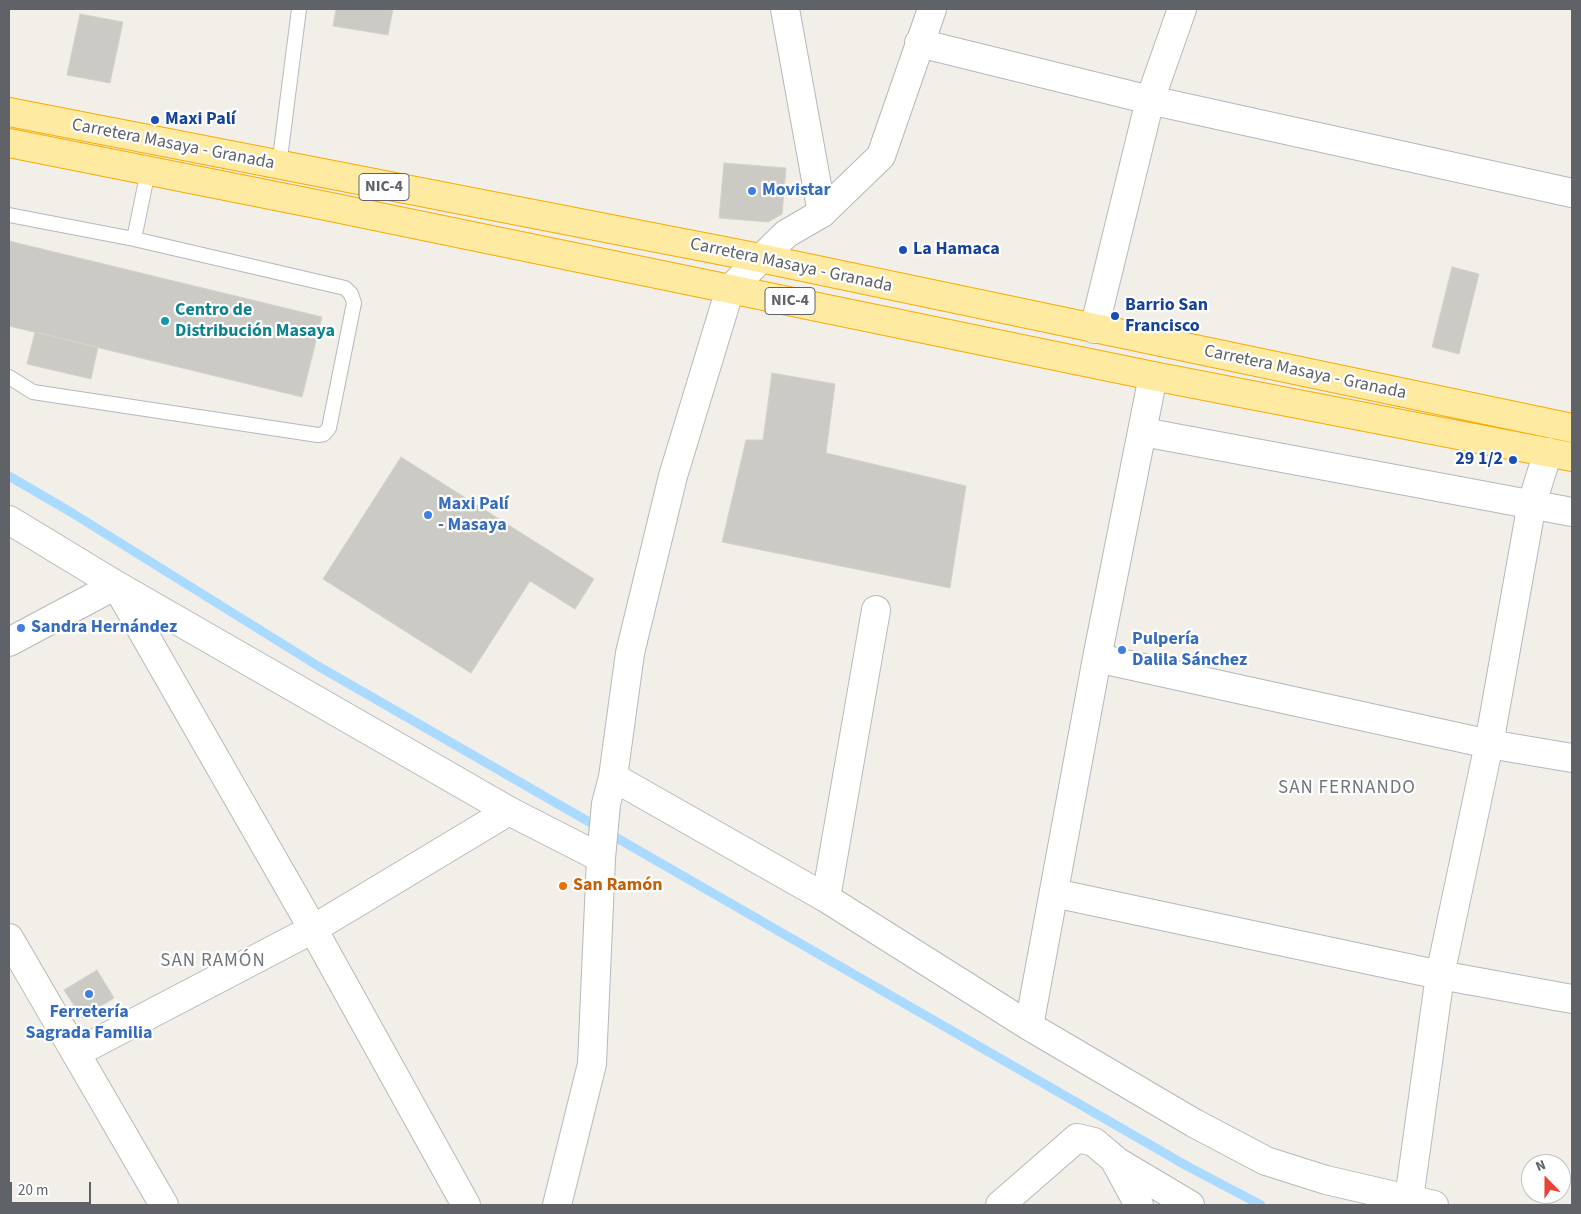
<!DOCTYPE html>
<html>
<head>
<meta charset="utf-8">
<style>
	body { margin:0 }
	#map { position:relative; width:1581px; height:1214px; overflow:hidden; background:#f1efe8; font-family:"Source Sans 3",sans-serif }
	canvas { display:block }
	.frame { position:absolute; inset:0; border:10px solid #5f6368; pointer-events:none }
	.north { position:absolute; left:1521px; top:1154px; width:50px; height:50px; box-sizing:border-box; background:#fff; border:1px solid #bfc1c3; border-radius:50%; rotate:338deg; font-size:14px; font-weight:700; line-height:20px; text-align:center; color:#5f6368 }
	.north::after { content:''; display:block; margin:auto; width:18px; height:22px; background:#ea4335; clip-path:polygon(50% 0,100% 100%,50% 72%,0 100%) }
	.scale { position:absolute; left:10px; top:1182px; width:81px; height:22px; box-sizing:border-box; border:2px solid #5f6368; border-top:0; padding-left:6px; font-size:15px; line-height:18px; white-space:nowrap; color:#5f6368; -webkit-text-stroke:4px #fff; paint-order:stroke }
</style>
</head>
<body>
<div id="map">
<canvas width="1581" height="1214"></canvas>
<div class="frame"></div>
<div class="north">N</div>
<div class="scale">20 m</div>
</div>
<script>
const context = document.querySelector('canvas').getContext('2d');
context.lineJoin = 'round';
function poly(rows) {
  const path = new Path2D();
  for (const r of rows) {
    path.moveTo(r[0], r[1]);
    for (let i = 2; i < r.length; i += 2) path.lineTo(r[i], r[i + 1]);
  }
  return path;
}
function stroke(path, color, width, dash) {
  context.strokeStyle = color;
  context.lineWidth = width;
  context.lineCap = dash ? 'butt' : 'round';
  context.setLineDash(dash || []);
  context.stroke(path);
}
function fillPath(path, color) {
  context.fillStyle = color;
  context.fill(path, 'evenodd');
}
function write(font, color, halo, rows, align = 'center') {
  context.font = font + ' "Source Sans 3",sans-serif';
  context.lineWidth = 4.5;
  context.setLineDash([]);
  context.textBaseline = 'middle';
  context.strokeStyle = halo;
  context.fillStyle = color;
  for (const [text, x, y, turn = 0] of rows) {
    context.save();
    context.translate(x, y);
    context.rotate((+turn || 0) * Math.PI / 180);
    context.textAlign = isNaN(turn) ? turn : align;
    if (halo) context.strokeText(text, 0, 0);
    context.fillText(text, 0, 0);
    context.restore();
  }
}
stroke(poly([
	[9,476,69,511,318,666,1187,1166,1261,1205]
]), '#aadaff', 9);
const building = poly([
	[336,9,393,9,388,35,333,26,336,9],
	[80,14,123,22,110,83,67,75,80,14],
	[724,163,786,168,782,214,768,222,719,218,724,163],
	[9,241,322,317,302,397,9,326,9,241],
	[1452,267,1479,274,1459,354,1432,347,1452,267],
	[35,332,98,347,91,379,27,364,35,332],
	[772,373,835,384,826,453,966,486,950,588,722,542,746,440,763,440,772,373],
	[401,457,594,579,575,609,530,581,471,673,323,579,401,457],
	[97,970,114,998,82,1018,64,990,97,970]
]);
fillPath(building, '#cccac5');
stroke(building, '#d6d1c6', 1);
const service = poly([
	[279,166,299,9],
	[9,215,134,239,345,288,351,294,354,303,329,428,324,434,318,435,33,392,9,377],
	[134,239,148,171]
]);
const minor = poly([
	[919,43,1150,100,1572,193],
	[1094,329,1150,100,1182,9],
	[1143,432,1572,512],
	[9,520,116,585,509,811],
	[116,585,313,929,466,1205],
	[9,642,116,585],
	[1097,658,1489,744,1572,758],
	[613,777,826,898,1029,1026,1194,1123,1266,1161,1326,1180,1434,1205],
	[1054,893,1440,975,1572,999],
	[826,898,876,610],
	[1029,1026,1097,658,1153,376],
	[76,1053,313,929,509,811,601,858],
	[1116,1161,1190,1205],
	[1409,1199,1440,975,1489,744,1532,503,1548,452],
	[557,1205,592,1064,601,858,606,804,613,777,630,653,673,476,730,289,786,234,822,213,881,156,932,9],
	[1000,1205,1077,1138,1094,1142,1114,1159,1139,1205]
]);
const tertiary = poly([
	[785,9,822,213],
	[9,938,164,1205]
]);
const trunk = poly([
	[9,112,760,258,1572,428],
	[9,143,326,206,1153,376,1572,457]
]);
stroke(service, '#b5b8bc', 16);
stroke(minor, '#b5b8bc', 30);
stroke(tertiary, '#b5b8bc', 30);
stroke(trunk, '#f9ab00', 30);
stroke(service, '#fff', 14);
stroke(minor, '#fff', 28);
stroke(tertiary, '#fff', 28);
stroke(trunk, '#feeaa1', 28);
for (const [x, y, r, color] of [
	[155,120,5,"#1a4fb4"],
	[752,191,5,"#3f7fe0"],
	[903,250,5,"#1a4fb4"],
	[1115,316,5,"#1a4fb4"],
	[165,321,5,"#0f9aa8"],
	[1513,460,5,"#1a4fb4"],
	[428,515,5,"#3f7fe0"],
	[21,628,5,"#3f7fe0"],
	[1122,650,5,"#3f7fe0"],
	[563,886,5,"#e8710a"],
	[89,994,5,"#3f7fe0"]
]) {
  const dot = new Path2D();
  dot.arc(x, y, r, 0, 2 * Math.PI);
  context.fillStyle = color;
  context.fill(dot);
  stroke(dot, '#fff', 2);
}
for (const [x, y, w] of [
	[384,187,50],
	[790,301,50]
]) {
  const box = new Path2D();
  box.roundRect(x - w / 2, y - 13.5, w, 27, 4);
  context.fillStyle = '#fff';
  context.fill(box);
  stroke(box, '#5f6368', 1);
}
write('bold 16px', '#5f6368', null, [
	["NIC-4",384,187],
	["NIC-4",790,301]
]);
write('bold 18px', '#164399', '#fff', [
	["Maxi Palí",165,120],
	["La Hamaca",913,250],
	["Barrio San",1125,306],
	["Francisco",1125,327],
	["29 1/2",1503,460,"right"]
], 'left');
write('18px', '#5f6368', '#fff', [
	["Carretera Masaya - Granada",173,145,11],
	["Carretera Masaya - Granada",791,266,12],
	["Carretera Masaya - Granada",1305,373,12]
]);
write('bold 18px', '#366cbe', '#fff', [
	["Movistar",762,191],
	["Maxi Palí",438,505],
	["- Masaya",438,526],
	["Sandra Hernández",31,628],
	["Pulpería",1132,640],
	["Dalila Sánchez",1132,661],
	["Ferretería",89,1013,"center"],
	["Sagrada Familia",89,1034,"center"]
], 'left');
write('bold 18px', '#0d838f', '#fff', [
	["Centro de",175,311],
	["Distribución Masaya",175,332]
], 'left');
write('bold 18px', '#c56008', '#fff', [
	["San Ramón",573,886]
], 'left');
context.letterSpacing = '1px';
write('19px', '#70757a', '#fff', [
	["SAN FERNANDO",1347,789],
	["SAN RAMÓN",213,962]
]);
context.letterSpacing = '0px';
</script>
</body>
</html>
